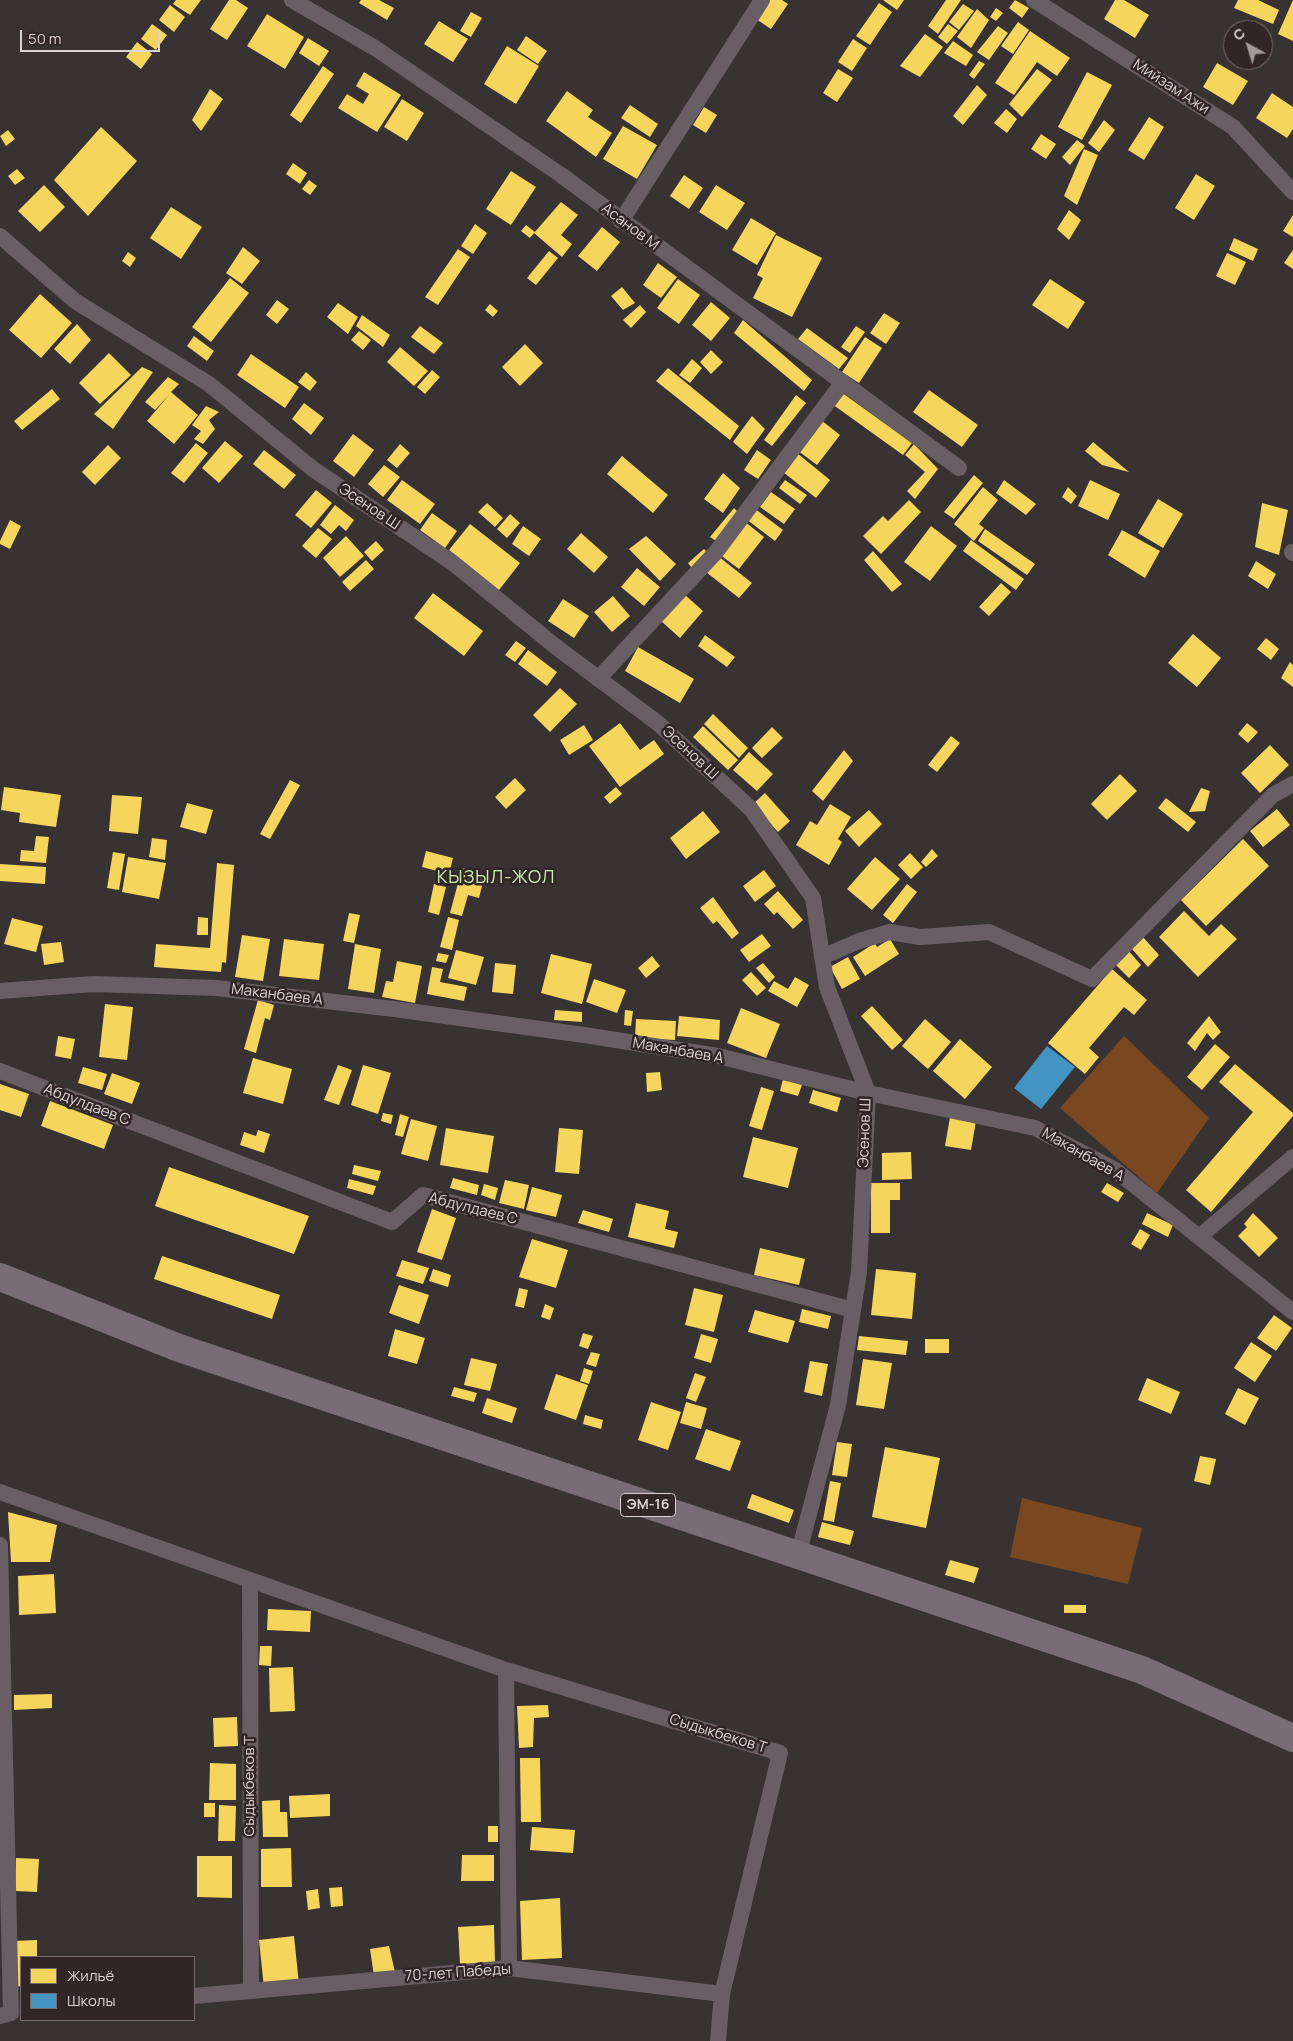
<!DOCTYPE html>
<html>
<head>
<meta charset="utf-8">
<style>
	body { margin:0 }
	#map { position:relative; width:1293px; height:2041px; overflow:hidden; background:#393233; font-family:Manrope,sans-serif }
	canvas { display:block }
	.legend { position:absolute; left:20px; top:1956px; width:175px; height:65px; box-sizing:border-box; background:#322528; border:1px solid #766b6d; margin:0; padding:6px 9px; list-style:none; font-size:15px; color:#dbd3d4 }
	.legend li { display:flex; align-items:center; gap:10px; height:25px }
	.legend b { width:25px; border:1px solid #766b6d }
	.north { position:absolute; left:1223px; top:20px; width:50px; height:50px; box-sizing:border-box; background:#322528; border:1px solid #766b6d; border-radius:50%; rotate:321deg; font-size:14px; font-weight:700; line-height:20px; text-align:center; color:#dbd3d4 }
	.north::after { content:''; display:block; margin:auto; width:18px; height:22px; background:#a29b9c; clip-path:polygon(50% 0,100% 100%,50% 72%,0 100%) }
	.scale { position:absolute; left:20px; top:30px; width:140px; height:22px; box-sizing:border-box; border:2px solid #dbd3d4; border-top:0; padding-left:6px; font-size:15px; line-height:18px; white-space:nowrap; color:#dbd3d4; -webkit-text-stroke:4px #322528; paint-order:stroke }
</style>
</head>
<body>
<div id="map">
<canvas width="1293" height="2041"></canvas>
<ul class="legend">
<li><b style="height:14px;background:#f6d55c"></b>Жильё</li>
<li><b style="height:14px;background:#4393c3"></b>Школы</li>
</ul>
<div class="north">С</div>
<div class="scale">50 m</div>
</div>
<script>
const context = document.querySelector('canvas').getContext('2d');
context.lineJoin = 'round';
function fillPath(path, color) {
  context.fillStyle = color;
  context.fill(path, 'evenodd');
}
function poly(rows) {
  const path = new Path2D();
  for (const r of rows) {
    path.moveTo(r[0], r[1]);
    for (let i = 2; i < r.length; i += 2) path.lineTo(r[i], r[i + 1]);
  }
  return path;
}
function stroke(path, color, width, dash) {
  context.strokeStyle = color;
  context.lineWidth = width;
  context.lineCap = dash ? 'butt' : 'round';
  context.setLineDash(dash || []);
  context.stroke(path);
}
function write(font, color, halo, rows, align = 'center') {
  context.font = font + ' Manrope,sans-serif';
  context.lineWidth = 5;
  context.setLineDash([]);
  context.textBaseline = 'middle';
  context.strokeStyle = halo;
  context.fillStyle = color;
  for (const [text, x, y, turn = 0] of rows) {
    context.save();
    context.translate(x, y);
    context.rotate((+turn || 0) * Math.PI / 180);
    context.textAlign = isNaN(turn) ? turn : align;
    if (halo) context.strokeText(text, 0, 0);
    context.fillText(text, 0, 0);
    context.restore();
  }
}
fillPath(poly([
	[1124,1036,1209,1118,1157,1193,1060,1108],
	[1022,1498,1142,1528,1128,1584,1010,1557]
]), '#794821');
fillPath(poly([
	[176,0,201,0,190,15,173,4],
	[229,0,236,0,248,8,227,40,210,29],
	[361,0,379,0,394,8,387,20,359,3],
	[768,0,782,0,788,4,771,29,756,19],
	[883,0,904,0,897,10],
	[946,0,961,0,938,34,928,26],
	[1015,0,1029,8,1022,18,1009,8],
	[1115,0,1124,0,1149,15,1135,38,1104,19],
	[1238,0,1258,0,1279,10,1273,24,1234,8],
	[1293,0,1293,41,1278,34],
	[879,3,892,12,870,45,856,36],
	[963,4,974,11,959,30,949,22],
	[170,5,185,17,174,32,159,20],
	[996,8,1003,13,996,21,990,17],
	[977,9,989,20,971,48,957,37],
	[471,12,482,18,471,37,460,31],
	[267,14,304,37,285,69,247,46],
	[439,21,468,39,453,62,424,44],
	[1018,22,1029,30,1013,54,1001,46],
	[152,24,167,35,156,50,141,39],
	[948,24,958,31,947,44,938,37],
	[998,26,1008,33,989,60,977,52],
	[1030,31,1070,58,1057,76,1037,62,1014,95,995,83],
	[925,34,943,47,920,77,900,66],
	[526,36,547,51,538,64,517,50],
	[308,38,329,51,319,66,299,53],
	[853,39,867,48,852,71,838,62],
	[953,41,973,55,966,66,944,53],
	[137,42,152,54,141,69,126,57],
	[507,46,539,66,516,104,484,84],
	[979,61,985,64,974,79,969,75],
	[1217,63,1248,81,1233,105,1203,87],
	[323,66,334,74,301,123,290,115],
	[838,69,853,78,837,102,823,93],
	[1037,69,1052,80,1022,117,1009,104],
	[364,72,401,95,377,132,338,108,347,94,363,104,369,94,356,86],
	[1087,72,1112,85,1082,140,1058,127],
	[977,85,987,95,963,125,953,116],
	[210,89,223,99,201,131,192,120],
	[567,91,593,110,588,117,612,133,596,157,546,121],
	[1272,93,1293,107,1293,129,1287,138,1256,118],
	[402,99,424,113,407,141,384,127],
	[630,105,658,124,650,137,621,118],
	[704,107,717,115,706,133,693,125],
	[1006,109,1017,119,1007,133,994,123],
	[1149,117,1164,127,1144,160,1128,150],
	[1104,120,1115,130,1099,152,1088,143],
	[623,126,657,145,637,179,603,159],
	[101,127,137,161,88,216,54,180],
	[8,130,15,139,6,146,0,136],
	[1041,134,1056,144,1046,159,1031,149],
	[1077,140,1085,146,1070,165,1062,157],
	[1084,149,1098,155,1077,205,1064,196],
	[293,163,307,173,300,184,286,174],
	[17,169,25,178,15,185,8,176],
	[511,171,536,187,511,225,486,209],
	[1196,174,1215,186,1194,220,1175,208],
	[684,175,703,188,689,209,670,196],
	[309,180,317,186,310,195,302,189],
	[44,185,65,207,40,232,18,211],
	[716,185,745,203,727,230,699,212],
	[561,202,578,215,561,235,572,244,562,257,534,233],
	[171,207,202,227,181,259,150,238],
	[1069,210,1081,220,1069,240,1057,229],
	[1293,215,1293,237,1283,231],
	[751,218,776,233,757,265,732,250],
	[475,224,487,233,473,254,461,246],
	[526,225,535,232,530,238,521,231],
	[602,227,620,242,597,271,578,256],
	[776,235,822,258,792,317,753,298,763,278,757,275],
	[1234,238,1258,249,1253,261,1229,250],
	[243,247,260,261,242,284,226,273],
	[458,249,470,257,438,305,425,297],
	[1293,250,1293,269,1284,263],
	[549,251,558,258,536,285,527,278],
	[128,252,136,258,130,267,122,261],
	[1227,253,1246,262,1235,285,1216,276],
	[658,263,677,277,661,298,643,285],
	[230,278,249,293,211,342,192,327],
	[678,279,700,295,679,324,657,308],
	[1050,279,1085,302,1068,329,1032,305],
	[622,287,635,303,623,310,611,296],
	[40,294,72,323,41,358,9,330],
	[277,300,289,309,277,324,266,315],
	[711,302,730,318,711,341,692,325],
	[338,303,358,317,348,334,327,317],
	[490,304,498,311,493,317,485,310],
	[640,305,646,312,631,328,623,320],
	[884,313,900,323,886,344,870,333],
	[362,315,390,335,383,347,356,326],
	[743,320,812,380,804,391,734,333],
	[77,324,91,340,70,364,54,349],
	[420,326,443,343,434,354,411,337],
	[856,326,865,332,850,353,841,347],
	[807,328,848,358,839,369,798,339],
	[359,331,371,340,363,350,351,340],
	[194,336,214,351,207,361,187,346],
	[865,337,882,348,859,383,842,372],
	[525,344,543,363,520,386,502,367],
	[400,347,428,371,414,386,387,362],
	[711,350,723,362,711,374,700,362],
	[109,353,131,375,100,404,79,383],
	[251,354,299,387,285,408,237,375],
	[692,359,702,368,690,383,679,375],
	[142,367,153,372,113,429,94,414],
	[668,368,739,426,730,440,656,381],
	[432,370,440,377,425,394,417,387],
	[306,372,317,382,310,391,298,382],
	[168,377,179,384,171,392,198,415,174,444,147,421,169,395,155,410,145,402],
	[52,389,60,399,22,430,14,421],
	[929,390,978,425,962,447,913,412],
	[841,392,912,443,903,455,832,404],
	[796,395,806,403,772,446,764,440],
	[304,403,324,418,311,435,292,419],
	[206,406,219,412,209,420,215,429,203,444,194,439,201,431,192,425],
	[752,416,765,429,747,454,733,442],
	[821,420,840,435,817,465,797,450],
	[353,434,374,450,354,477,333,461],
	[225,441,243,456,219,483,202,468],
	[1093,442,1129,472,1102,465,1085,451],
	[196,443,208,453,184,483,171,473],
	[400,444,410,453,397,468,387,460],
	[914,444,938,469,915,499,907,491,925,472,905,455],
	[108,445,121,458,95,485,82,472],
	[264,450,296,475,284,489,253,464],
	[757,450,771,460,758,479,744,470],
	[797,453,830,480,816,498,783,472],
	[622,456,668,495,653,513,607,474],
	[384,465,400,477,383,497,368,484],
	[723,473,740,488,723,513,704,499],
	[974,475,983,483,954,519,944,512],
	[402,480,435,504,420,524,387,500],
	[785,480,807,495,800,504,779,488],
	[1004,480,1036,504,1026,515,996,493],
	[1090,480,1120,494,1108,520,1078,506],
	[983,487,998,500,979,524,984,528,974,541,954,524],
	[1068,487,1077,496,1071,504,1062,497],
	[316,490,332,503,311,528,295,515],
	[771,492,795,509,784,524,760,507],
	[1158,499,1183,514,1163,548,1138,533],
	[909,500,921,512,881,554,863,536,883,516,888,521],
	[487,503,503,518,495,527,478,512],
	[1262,503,1288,510,1279,555,1255,547],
	[335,505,354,520,346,531,339,525,331,534,320,525],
	[734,508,741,515,719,543,710,537],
	[754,508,783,530,775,541,746,519],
	[432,513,457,531,445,548,420,530],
	[510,514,520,523,507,538,497,529],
	[10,520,21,526,10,549,0,544,0,541],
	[744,521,764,537,739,569,719,554],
	[470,524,520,563,499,590,449,550],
	[523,526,541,539,529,556,512,544],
	[931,526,957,546,930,581,904,562],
	[318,528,332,539,316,558,302,546],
	[985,529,1035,564,1027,575,978,541],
	[1122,530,1160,551,1145,578,1108,555],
	[581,533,608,557,594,573,567,549],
	[346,536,364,556,340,577,323,558],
	[646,536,676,564,660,581,629,549],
	[971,540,1024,579,1016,590,963,551],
	[376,541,384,550,372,561,364,552],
	[704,549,710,555,695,572,688,563],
	[873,551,902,584,892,592,864,560],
	[718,556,752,583,739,598,706,572],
	[366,560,374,569,350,591,342,582],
	[1256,561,1276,574,1268,589,1248,576],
	[637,568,660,587,644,606,621,587],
	[1001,583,1011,592,989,616,979,607],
	[433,593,483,631,464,656,414,618],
	[684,594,703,611,680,638,660,620],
	[613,596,630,616,612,632,594,612],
	[563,599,589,616,574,638,548,621],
	[1193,634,1221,658,1197,687,1168,663],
	[705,635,735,657,727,667,698,646],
	[1266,638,1279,649,1271,660,1257,649],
	[516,641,526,648,515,662,505,655],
	[638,647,694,679,680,703,625,671],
	[528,650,557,672,547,686,518,664],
	[1290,662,1293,665,1293,687,1281,678],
	[560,688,577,704,550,732,533,715],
	[713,714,748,748,739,758,704,724],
	[620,723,640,750,654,740,664,754,620,787,589,746],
	[1247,723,1258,732,1248,743,1238,734],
	[584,725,593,740,569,755,560,740],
	[703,726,738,760,728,770,693,737],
	[772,727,783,738,762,758,752,748],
	[951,736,960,743,937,772,928,765],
	[1270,745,1289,765,1260,793,1241,773],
	[844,750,853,761,823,801,812,791],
	[749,752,773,774,757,791,733,770],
	[1120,774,1137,791,1107,820,1091,804],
	[515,778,526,790,506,809,495,797],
	[290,780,300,785,270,839,260,834],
	[4,787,61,795,56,827,19,822,20,813,1,810],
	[616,787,622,794,610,804,604,797],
	[1201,788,1210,791,1205,811,1189,812],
	[765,793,790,821,778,832,753,804],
	[112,795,142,797,138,834,109,831],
	[1166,798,1196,822,1188,832,1158,808],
	[187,803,213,810,206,834,180,827],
	[830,804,851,817,838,839,842,842,829,865,796,845,810,821,817,825],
	[1277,809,1290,825,1263,847,1250,831],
	[869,810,882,824,859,847,845,831],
	[703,811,720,832,686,859,670,838],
	[36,836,49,837,46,863,20,861,21,850,34,851],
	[152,838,167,840,165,860,149,857],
	[1243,839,1269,866,1206,926,1181,900],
	[932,849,938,856,926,867,921,862],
	[426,851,453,858,449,874,422,867],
	[113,852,125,854,119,890,107,888],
	[910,853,923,867,911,879,898,865],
	[128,857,166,863,159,899,122,892],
	[875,857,900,879,872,910,847,889],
	[217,863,234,865,226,963,222,962,221,972,154,967,156,944,210,948],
	[0,864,46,867,45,884,0,881],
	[462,868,485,874,479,898,468,895,462,916,450,913],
	[764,870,776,886,755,902,743,886],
	[434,884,446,887,439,915,428,912],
	[907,884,917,892,893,923,883,915],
	[778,891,803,920,793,929,777,912,774,915,764,904],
	[713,897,739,933,732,939,717,921,713,924,700,908],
	[1184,911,1209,936,1221,924,1237,939,1198,977,1159,937],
	[349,913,360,915,354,943,343,941],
	[198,917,208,918,208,935,197,935],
	[448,917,459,920,452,950,440,947],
	[12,918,43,926,36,952,4,944],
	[762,934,771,946,749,962,740,950],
	[242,935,270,939,263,981,235,977],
	[1142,936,1159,955,1148,967,1132,949],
	[284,939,324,944,319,980,279,976],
	[890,939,899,954,865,976,853,957,875,943,877,947],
	[61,942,64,962,44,965,41,944],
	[355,944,381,949,374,993,348,989],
	[1126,948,1141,965,1129,978,1114,963],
	[456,950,484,957,476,985,448,978],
	[438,953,449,955,446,963,436,961],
	[551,954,592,964,582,1004,541,993],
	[652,956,660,966,646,978,638,968],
	[848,957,860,979,842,989,830,967],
	[397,961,422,966,415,1003,382,997,386,981,393,982],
	[495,963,516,965,513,994,492,992],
	[763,963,775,977,769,983,756,968],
	[432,967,443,969,440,982,467,987,464,1001,427,994],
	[1112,969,1147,1000,1134,1015,1124,1007,1089,1048,1099,1057,1085,1074,1048,1043],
	[751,972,766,988,757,996,742,980],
	[795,977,809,985,797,1007,768,991,774,981,788,989],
	[594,979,626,990,617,1013,586,1002],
	[258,1000,274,1005,270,1020,265,1018,256,1053,244,1049],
	[105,1004,133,1007,127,1060,99,1057],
	[872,1006,903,1040,892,1050,861,1016],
	[741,1008,780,1024,766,1058,727,1043],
	[555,1010,582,1012,582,1022,554,1020],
	[625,1010,633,1011,631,1026,624,1025],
	[679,1016,720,1020,719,1040,677,1036],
	[1209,1016,1221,1032,1213,1040,1207,1033,1195,1051,1187,1043],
	[636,1019,676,1021,675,1040,635,1038],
	[925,1019,951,1042,928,1069,902,1046],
	[58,1036,75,1039,71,1059,55,1056],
	[960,1039,992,1067,965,1099,933,1071],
	[1215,1044,1230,1057,1202,1090,1187,1077],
	[253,1058,292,1069,283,1104,243,1093],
	[1235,1064,1293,1113,1293,1116,1211,1212,1186,1190,1253,1112,1219,1082],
	[338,1065,352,1070,339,1105,324,1100],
	[363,1065,391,1073,378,1114,351,1105],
	[83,1067,107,1074,102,1090,78,1083],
	[660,1072,662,1090,647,1092,646,1073],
	[112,1073,140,1083,132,1104,104,1094],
	[783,1079,802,1085,798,1096,780,1091],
	[0,1084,29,1094,21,1117,0,1110],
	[761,1087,774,1091,762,1130,749,1126],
	[813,1090,841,1098,837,1112,809,1103],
	[50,1101,113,1125,104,1149,41,1126],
	[383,1113,393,1115,391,1124,381,1121],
	[400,1114,409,1117,403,1137,395,1135],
	[950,1117,976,1121,971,1150,945,1146],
	[411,1119,437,1126,428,1161,401,1154],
	[446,1128,494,1136,488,1173,440,1165],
	[559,1128,583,1130,579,1174,555,1172],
	[258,1130,270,1134,264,1153,240,1145,244,1132,256,1136],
	[753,1137,798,1148,788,1188,743,1177],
	[911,1152,912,1179,882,1180,882,1153],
	[354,1165,381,1171,378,1181,352,1174],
	[169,1167,309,1216,294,1254,155,1206],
	[453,1178,479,1185,477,1195,450,1188],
	[349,1179,376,1186,373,1195,347,1188],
	[505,1180,529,1185,524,1209,499,1203],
	[871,1183,900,1183,900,1200,890,1200,890,1233,871,1233],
	[1107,1183,1124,1193,1118,1202,1101,1192],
	[484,1184,498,1188,495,1200,481,1195],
	[532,1187,562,1195,556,1217,526,1210],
	[636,1203,669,1211,665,1229,678,1232,674,1248,628,1237],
	[432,1209,456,1218,442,1260,417,1252],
	[583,1210,613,1219,609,1232,578,1223],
	[1147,1213,1173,1225,1168,1237,1142,1224],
	[1253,1213,1278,1238,1259,1257,1238,1236,1247,1227,1244,1224],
	[1140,1229,1150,1235,1141,1250,1131,1244],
	[532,1239,568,1250,556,1288,519,1277],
	[760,1248,805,1259,799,1285,754,1275],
	[162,1256,280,1295,272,1319,154,1279],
	[402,1260,429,1268,423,1284,396,1276],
	[433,1269,451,1275,448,1287,429,1281],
	[876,1269,916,1273,912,1319,871,1315],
	[399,1285,429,1295,419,1324,389,1313],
	[519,1288,528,1290,524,1308,515,1306],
	[694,1288,723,1295,714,1332,685,1325],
	[545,1304,554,1308,550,1320,541,1317],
	[802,1309,831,1316,828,1329,799,1322],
	[755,1310,795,1321,788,1343,748,1332],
	[1274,1315,1292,1328,1276,1351,1257,1338],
	[395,1329,425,1338,417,1364,388,1356],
	[583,1333,593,1336,588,1349,579,1346],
	[701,1334,718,1339,711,1363,694,1358],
	[859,1336,908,1341,906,1355,857,1350],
	[925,1339,949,1339,949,1353,925,1353],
	[1251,1342,1272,1356,1255,1382,1234,1368],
	[591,1352,600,1354,596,1367,586,1364],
	[471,1358,497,1364,490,1391,464,1385],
	[863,1359,892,1363,884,1409,856,1405],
	[810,1361,828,1364,822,1396,804,1392],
	[584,1368,593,1371,589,1384,580,1381],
	[695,1373,706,1377,696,1402,686,1398],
	[556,1374,588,1385,576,1420,544,1409],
	[1147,1378,1180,1392,1171,1414,1138,1400],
	[454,1387,477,1393,474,1402,451,1396],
	[1238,1388,1259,1398,1245,1425,1225,1414],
	[487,1398,517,1408,512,1423,482,1413],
	[651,1402,681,1412,668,1450,638,1440],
	[686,1402,707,1408,701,1429,680,1423],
	[585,1415,603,1420,601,1429,583,1424],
	[706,1429,741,1441,730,1471,695,1459],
	[837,1442,852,1444,847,1477,832,1475],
	[885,1447,940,1458,926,1528,872,1517],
	[1200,1456,1216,1459,1210,1485,1194,1481],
	[830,1481,841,1483,834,1522,823,1520],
	[752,1494,794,1510,789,1523,747,1508],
	[8,1512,57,1525,50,1562,11,1562],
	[822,1522,854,1531,850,1545,818,1537],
	[950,1560,979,1568,974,1583,945,1575],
	[54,1574,56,1613,19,1615,18,1576],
	[1064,1605,1086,1605,1086,1613,1064,1613],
	[268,1609,311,1611,310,1632,267,1630],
	[260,1646,272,1646,271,1666,259,1665],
	[293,1667,295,1711,270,1712,269,1668],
	[52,1694,52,1708,14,1710,14,1695],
	[548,1705,549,1717,534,1718,533,1747,519,1748,517,1706],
	[237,1717,238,1746,214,1747,213,1718],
	[520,1758,540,1758,541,1822,521,1822],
	[210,1763,236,1764,236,1800,209,1800],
	[330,1794,330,1816,290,1818,289,1796],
	[280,1800,280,1812,287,1812,288,1837,263,1837,262,1801],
	[204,1803,215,1803,215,1817,204,1817],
	[219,1805,236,1806,235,1841,218,1841],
	[488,1826,498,1826,498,1842,488,1842],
	[532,1827,575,1830,573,1853,530,1850],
	[291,1848,292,1887,261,1887,261,1849],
	[462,1855,494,1855,494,1881,461,1881],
	[197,1856,232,1856,232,1898,197,1897],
	[16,1858,39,1859,37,1892,15,1891],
	[342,1887,343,1906,331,1907,329,1888],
	[318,1889,320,1908,308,1910,306,1891],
	[560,1898,562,1958,522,1960,520,1901],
	[494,1925,495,1963,460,1964,458,1927],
	[294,1936,299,1984,264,1988,259,1940],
	[37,1940,37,1957,21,1957,21,1986,15,1987,13,1941],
	[389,1946,395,1972,374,1976,370,1949]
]), '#f6d55c');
fillPath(poly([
	[1047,1046,1075,1067,1041,1109,1014,1088]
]), '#4393c3');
stroke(poly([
	[292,0,375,48,561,175,959,468],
	[1034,0,1233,127,1293,192],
	[621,221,762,0],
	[0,236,75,301,209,384,313,469,453,563,555,646,659,724,751,809,813,898,827,987,868,1093,859,1272,838,1405,798,1555],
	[1292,552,1293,553],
	[598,679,716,552,843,382],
	[822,957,859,941,890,932,920,937,989,932,1092,979,1273,795,1293,784],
	[0,991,93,984,217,988,394,1009,584,1035,718,1056,868,1093,1035,1128,1114,1169,1293,1312],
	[0,1071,392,1222,423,1195,853,1310],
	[1199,1237,1293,1157],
	[0,1492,506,1670,780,1753,722,1994,718,2041],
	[0,1545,11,2013,0,2016],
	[250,1580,251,1991],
	[506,1670,509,1968],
	[194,1996,509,1968,722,1994]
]), '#695e64', 16);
stroke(poly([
	[0,1277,179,1348,1142,1670,1293,1738]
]), '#796c74', 28);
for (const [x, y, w] of [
	[648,1505,55]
]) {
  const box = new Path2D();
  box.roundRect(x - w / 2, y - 11.5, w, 23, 4);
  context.fillStyle = '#322528';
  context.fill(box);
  stroke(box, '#dbd3d4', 1);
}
write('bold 14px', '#dbd3d4', null, [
	["ЭМ-16",648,1505]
]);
write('15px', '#dbd3d4', '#322528', [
	["Мийзам Ажи",1171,87,33],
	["Асанов М",630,227,37],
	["Эсенов Ш",369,507,34],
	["Эсенов Ш",690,753,43],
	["Маканбаев А",277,995,7],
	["Маканбаев А",678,1051,10],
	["Абдулдаев С",87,1105,21],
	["Эсенов Ш",865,1133,-88],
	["Маканбаев А",1083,1155,30],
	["Абдулдаев С",473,1209,14],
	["Сыдыкбеков Т",718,1734,17],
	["Сыдыкбеков Т",250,1786,-90],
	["70-лет Пабеды",458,1973,-4]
]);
context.letterSpacing = '1px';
write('18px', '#c5f0ad', '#322528', [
	["КЫЗЫЛ-ЖОЛ",496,878]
]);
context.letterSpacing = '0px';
</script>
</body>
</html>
